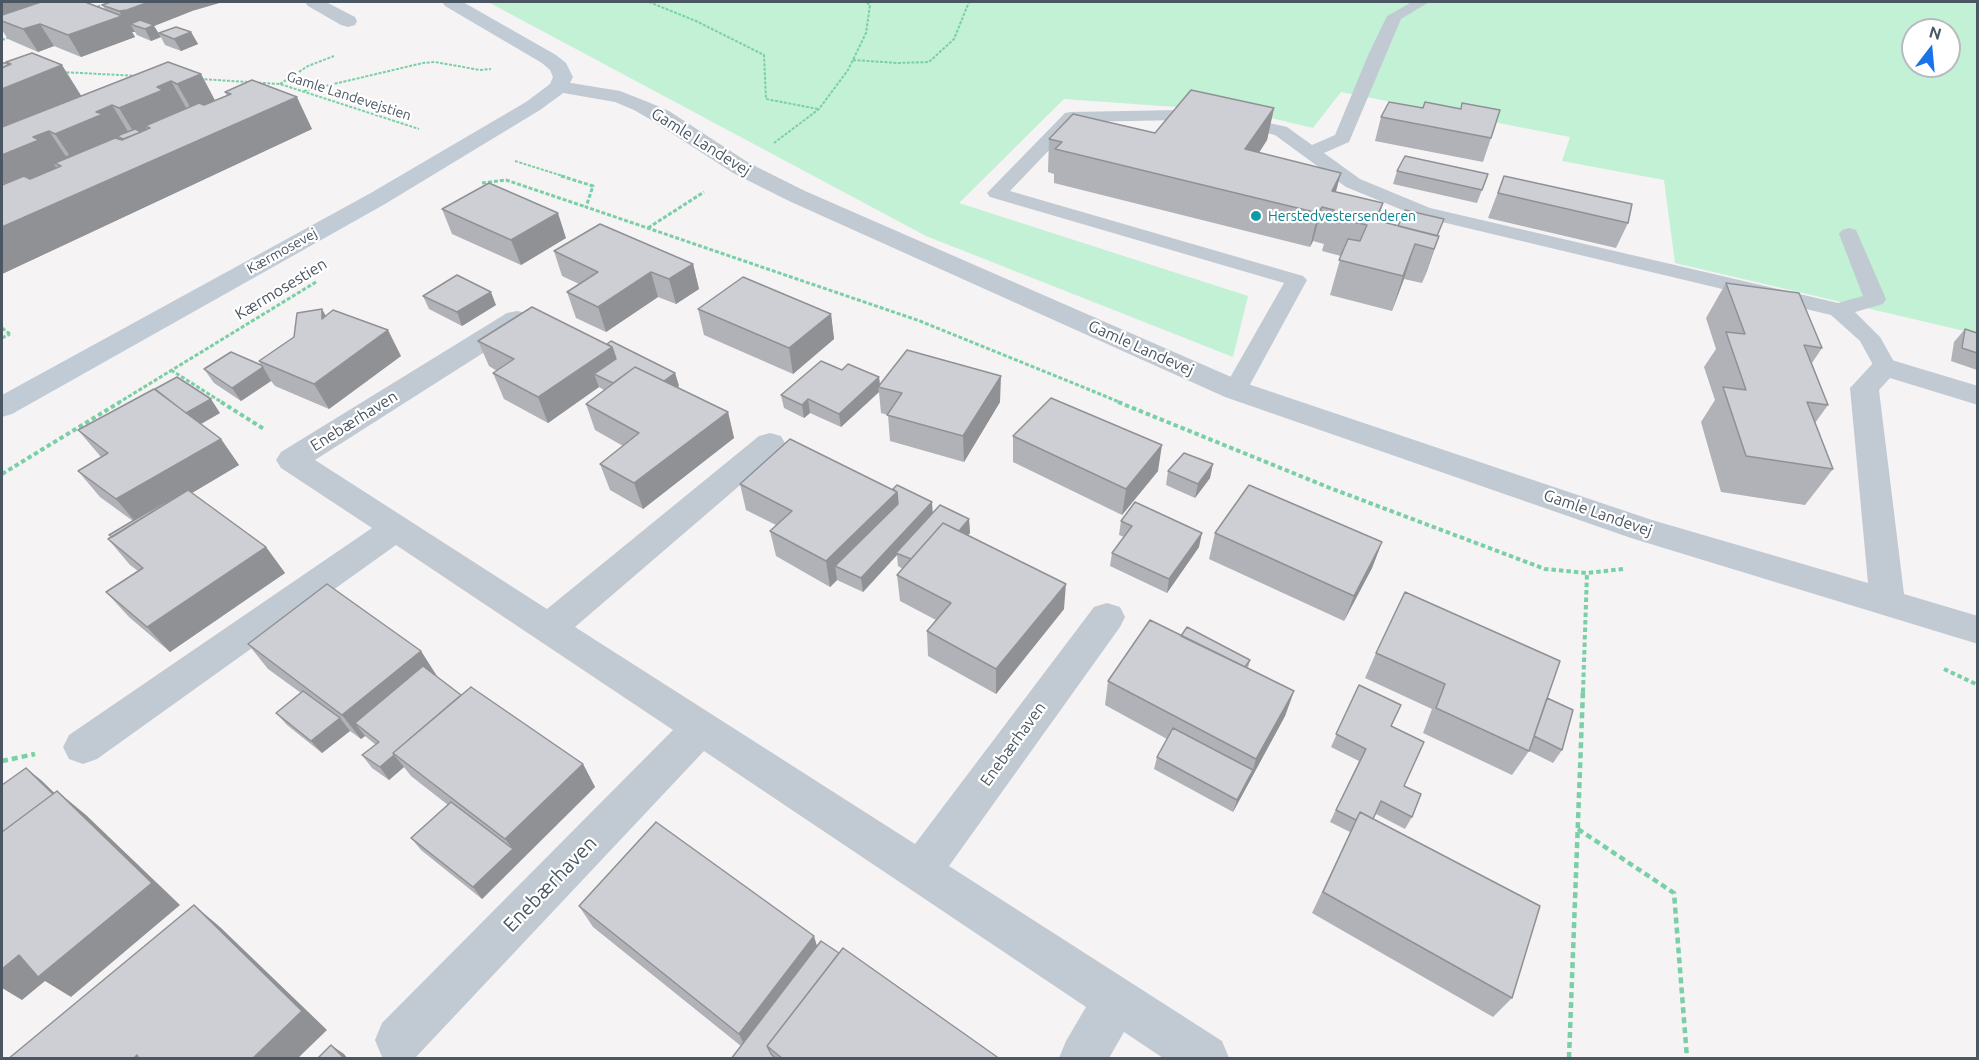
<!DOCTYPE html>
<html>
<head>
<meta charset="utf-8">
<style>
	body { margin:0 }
	#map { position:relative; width:1979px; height:1060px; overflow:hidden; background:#f5f3f3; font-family:Ubuntu,sans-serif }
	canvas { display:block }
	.frame { position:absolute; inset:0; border:3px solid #4a5661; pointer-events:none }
	.north { position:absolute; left:1901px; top:18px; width:60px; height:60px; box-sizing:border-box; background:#fff; border:2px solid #b7bbc0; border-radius:50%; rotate:16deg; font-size:16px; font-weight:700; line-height:24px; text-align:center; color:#4a5661 }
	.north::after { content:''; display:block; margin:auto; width:21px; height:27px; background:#1a73e8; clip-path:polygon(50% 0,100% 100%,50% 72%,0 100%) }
</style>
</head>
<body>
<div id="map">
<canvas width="1979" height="1060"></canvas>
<div class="frame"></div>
<div class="north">N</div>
</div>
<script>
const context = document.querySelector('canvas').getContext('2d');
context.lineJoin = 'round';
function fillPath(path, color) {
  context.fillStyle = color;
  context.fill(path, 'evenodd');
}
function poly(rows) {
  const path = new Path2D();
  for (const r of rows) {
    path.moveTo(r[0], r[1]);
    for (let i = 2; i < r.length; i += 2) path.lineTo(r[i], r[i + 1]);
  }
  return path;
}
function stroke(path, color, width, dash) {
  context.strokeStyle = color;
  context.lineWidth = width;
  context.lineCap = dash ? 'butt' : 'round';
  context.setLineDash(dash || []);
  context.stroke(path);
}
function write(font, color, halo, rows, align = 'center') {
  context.font = font + ' Ubuntu,sans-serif';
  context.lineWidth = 4.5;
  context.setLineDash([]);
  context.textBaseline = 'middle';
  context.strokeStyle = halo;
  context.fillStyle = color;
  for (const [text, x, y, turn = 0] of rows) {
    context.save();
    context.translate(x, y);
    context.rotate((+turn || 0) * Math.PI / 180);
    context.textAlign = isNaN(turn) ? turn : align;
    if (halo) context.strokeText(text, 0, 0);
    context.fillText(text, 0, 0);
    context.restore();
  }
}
fillPath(poly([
	[488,2,1977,2,1977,334,1675,263,1664,180,1562,161,1570,137,1341,92,1313,128,1246,112,1064,99,959,203,1248,296,1233,357,926,236],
	[1913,30,1949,30,1949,66,1913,66]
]), '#c3f1d5');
stroke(poly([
	[649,2,696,21,764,55,766,99,818,109],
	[93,8,112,2],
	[2,40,10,37],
	[853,60,898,63,929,62,954,39,969,2],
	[62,72,138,76],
	[200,79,280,84,419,129],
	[280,84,308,66,334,56],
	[304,91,423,63,435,62,480,70,491,69],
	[774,143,819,109,848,70,866,33,870,5,866,2],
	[515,161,566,177]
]), '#7ad0a6', 2, [3, 1.5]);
stroke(poly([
	[561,176,593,186,586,207,920,321,1122,403],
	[482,183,506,180,586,207],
	[648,228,704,192],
	[2,328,10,334],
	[2,338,10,334],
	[171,370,223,403],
	[118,403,316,282]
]), '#7ad0a6', 3, [4, 2]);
stroke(poly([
	[221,402,264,429],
	[1118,402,1330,488,1545,569,1587,573,1623,569],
	[2,474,120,402],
	[1944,669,1978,685],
	[1583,692,1587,573]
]), '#7ad0a6', 4, [4.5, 3]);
stroke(poly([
	[2,761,35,754],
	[1578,829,1674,893,1687,1058],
	[1569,1058,1583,690]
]), '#7ad0a6', 4.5, [6, 4]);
fillPath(poly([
	[1412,2,1429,2,1401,19,1349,142,1324,153,1360,179,1430,208,1838,303,1863,296,1839,234,1842,230,1849,228,1856,230,1886,299,1883,304,1855,312,1880,337,1897,367,1893,372,1885,374,1877,372,1860,341,1831,315,1417,216,1346,187,1275,135,1238,126,1181,120,1076,122,1010,191,1303,276,1307,280,1247,390,1243,395,1235,398,1227,395,1223,390,1284,283,990,197,987,193,1065,113,1071,112,1181,110,1238,116,1287,127,1312,145,1335,135,1369,53,1387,16,1412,2]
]), '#c1cad2');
fillPath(poly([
	[305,2,326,2,355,17,357,21,355,25,348,27,341,25,308,6,305,2],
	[559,81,620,91,648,102,669,111,749,163,805,191,1245,383,1652,520,1868,583,1850,388,1875,361,1885,358,1978,386,1978,405,1890,378,1879,390,1904,594,1978,616,1978,644,1631,538,1225,397,789,201,733,173,653,121,634,110,615,102,552,91,549,87,552,83,559,81],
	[517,311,527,313,531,319,527,325,315,460,547,609,759,436,770,433,781,436,785,443,781,450,575,627,915,844,1094,607,1107,603,1120,607,1125,617,1120,627,949,866,1222,1041,1229,1058,1163,1058,1124,1032,1109,1058,1059,1058,1066,1041,1086,1007,704,751,416,1057,382,1057,375,1040,382,1023,673,730,396,545,97,759,83,764,69,759,63,747,69,735,372,528,281,468,276,460,281,452,507,313,517,311]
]), '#c1cad2');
fillPath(poly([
	[442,2,463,2,556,55,566,63,573,77,566,91,540,110,385,204,12,414,2,417,2,395,369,194,526,102,550,84,553,77,550,70,542,63,445,6,442,2]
]), '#c1cbd6');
fillPath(poly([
	[2,2,105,9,102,5,192,11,154,26,161,37,151,41,137,35,135,32,132,32,135,37,81,57,54,46,38,52,8,39,2,30],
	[191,32,198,44,181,51,165,45,159,33],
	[6,62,81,96,201,74,215,101,227,96,225,92,312,129,2,274,2,63,7,63],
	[1274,108,1267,140,1259,153,1336,192,1378,220,1439,236,1422,283,1404,279,1392,311,1330,295,1341,256,1322,251,1324,244,1313,241,1310,247,1054,183,1054,174,1048,172,1049,139,1155,133],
	[1381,117,1491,138,1483,162,1375,141],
	[1397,171,1488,174,1477,203,1393,184],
	[1504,176,1628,223,1616,248,1488,218],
	[442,209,566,238,521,265,452,234],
	[554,251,693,264,699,289,676,304,658,297,606,332,576,318,567,292,579,284,562,276],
	[1726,283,1822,348,1812,363,1828,405,1815,423,1833,469,1805,505,1721,492,1701,422,1715,400,1704,367,1716,349,1706,318],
	[423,296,496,305,462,326,429,309],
	[698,309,831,314,834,339,793,374,704,335],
	[326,316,401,356,329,409,275,386,271,381,241,401,214,383,204,369,261,365,259,361],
	[1965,329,1977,333,1977,370,1951,361,1954,342],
	[478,341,607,344,675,373,679,386,677,387,728,412,734,438,643,509,610,490,600,464,623,446,595,430,586,404,604,390,599,387,548,423,504,399,493,373,497,371,489,366],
	[842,370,879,377,880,385,1000,402,964,462,890,441,888,415,881,413,879,392,841,427,810,413,804,418,784,408,781,395],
	[220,413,201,424,221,439,239,465,192,493,266,547,285,573,170,652,129,617,106,592,138,571,130,565,108,539,133,521,100,497,78,471,101,457,78,430],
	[1013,436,1158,471,1122,515,1013,462],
	[1168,471,1210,478,1195,498,1166,485],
	[740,484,969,519,970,533,968,535,1064,609,996,694,928,656,927,631,936,620,900,601,897,575,903,569,898,566,897,555,863,592,837,580,830,587,776,556,770,531,776,525,746,510],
	[1121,521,1199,547,1167,593,1110,566,1112,553,1124,537,1119,535],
	[1215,533,1382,542,1372,568,1344,621,1209,559],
	[1181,636,1250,660,1248,668,1294,691,1285,716,1233,812,1154,769,1157,757,1167,739,1105,705,1108,681],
	[248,644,421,651,436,676,461,695,583,764,595,787,482,899,421,850,411,838,448,805,411,776,404,767,389,780,372,768,362,755,376,745,365,736,361,739,350,731,322,753,287,725,276,713,301,693,268,669],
	[1376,653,1547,698,1562,750,1553,763,1529,751,1512,775,1423,733,1432,709,1365,678],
	[1359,685,1391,726,1404,786,1412,817,1405,829,1376,814,1373,819,1512,998,1493,1017,1312,913,1350,832,1330,822,1359,761,1331,747],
	[579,906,817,945,839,953,1000,1059,731,1059,741,1046,593,927]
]), '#b0b2b7');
fillPath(poly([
	[2,2,62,2,2,21],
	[149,2,223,2,192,11,154,26,161,37,151,41,145,29,130,24,135,32,132,32,135,37,81,57,68,35,122,16,119,11],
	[40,24,54,46,38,52,23,29],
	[191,32,198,44,181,51,174,39],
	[62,65,82,97,2,129,2,89],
	[201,74,218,106,193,112,177,84],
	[171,81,189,113,150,128,145,126,150,135,136,136,119,108,157,87],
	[297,97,312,129,2,274,2,227],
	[112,105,132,138,126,140,117,136,123,147,85,163,91,172,70,180,61,166,53,163,60,173,19,191,25,200,4,209,2,206,2,193,8,190,2,181,2,155,36,141,33,137,49,131,71,164,74,162,55,134,99,116,96,112],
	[1274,108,1267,140,1239,183,1245,149],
	[1341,173,1332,206,1332,191],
	[1383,203,1373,237,1375,220],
	[1322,207,1313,241,1310,247,1318,213],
	[558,213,566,238,521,265,511,240],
	[1439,236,1427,271,1422,283,1434,249],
	[1415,244,1404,279,1392,311,1403,276],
	[693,264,699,289,676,304,669,279],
	[651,272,658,297,606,332,598,307],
	[491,292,496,305,462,326,457,312],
	[322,309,336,334,322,319],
	[831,314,834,339,793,374,789,348],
	[388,330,401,356,329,409,314,384],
	[612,347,620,372,594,374,599,387,548,423,538,397],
	[263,367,271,381,241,401,232,388],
	[675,373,679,386,659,401,655,387],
	[1001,376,1000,402,964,462,963,436],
	[879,377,880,387,878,387,879,392,841,427,839,414],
	[211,399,220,413,192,429,182,415],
	[808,399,810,413,804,418,802,405],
	[728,412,734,438,643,509,634,483],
	[221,439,239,465,138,525,116,499],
	[1162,445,1158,471,1122,515,1126,489],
	[1213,464,1210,478,1195,498,1198,484],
	[897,492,899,517,835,566,837,580,830,587,826,561],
	[932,502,933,516,896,553,897,555,863,592,861,578],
	[969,519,970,533,952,553,952,539],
	[1202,533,1199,547,1167,593,1169,579],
	[1382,542,1372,568,1344,621,1354,596],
	[266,547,285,573,170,652,147,627],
	[1066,584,1064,609,996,694,996,669],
	[421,651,437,676,368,734,355,723,365,736,361,739,342,715],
	[1294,691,1285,716,1233,812,1237,800,1253,770,1256,759],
	[340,718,350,731,322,753,311,741],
	[394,755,404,767,389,780,380,767],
	[583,764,595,787,482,899,473,887,513,849,505,839],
	[26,768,41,780,69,807,53,794],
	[57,791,86,815,180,905,71,997,45,981,22,1000,2,988,2,969],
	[194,905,220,927,327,1030,297,1059,252,1059],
	[814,936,820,956,748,1052,739,1034],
	[331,1045,344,1054,348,1059,345,1059]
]), '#909195');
const building = poly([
	[41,2,85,2,122,16,68,35,40,24,23,29,2,21,2,15,41,2],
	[111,2,149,2,127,10,119,11,102,5,111,2],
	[140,20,154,25,145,29,130,24,140,20],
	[176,27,191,32,174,39,159,33,176,27],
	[32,53,62,65,2,89,2,68,11,64,6,62,32,53],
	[168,62,201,74,177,84,171,81,157,87,163,90,119,108,112,105,96,112,103,114,55,134,49,131,33,137,39,140,2,155,2,127,168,62],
	[2,63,7,63,8,65,2,68,2,63],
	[252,80,297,97,2,227,2,185,24,176,30,179,61,166,55,163,115,138,122,140,150,128,145,126,199,103,204,105,231,94,225,92,252,80],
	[1191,90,1274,108,1245,149,1341,173,1332,191,1383,203,1375,220,1439,236,1434,249,1415,244,1403,276,1339,260,1348,239,1360,241,1367,225,1331,217,1334,210,1322,207,1318,213,1055,149,1062,142,1049,139,1073,114,1155,133,1191,90],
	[1389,102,1423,108,1425,102,1461,109,1462,103,1500,110,1491,138,1381,117,1389,102],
	[135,129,141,132,123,139,117,136,135,129],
	[73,154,74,155,55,163,56,164,53,163,73,154],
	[1405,156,1488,174,1482,190,1397,171,1405,156],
	[1504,176,1632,204,1628,223,1498,193,1504,176],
	[489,183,558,213,511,240,442,209,489,183],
	[1405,210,1444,219,1437,236,1398,226,1405,210],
	[600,224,693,264,669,279,651,272,598,307,567,292,598,272,554,251,600,224],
	[457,275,491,292,457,312,423,296,457,275],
	[743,277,831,314,789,348,698,309,743,277],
	[1726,283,1799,293,1822,348,1804,345,1828,405,1807,402,1833,469,1746,456,1723,387,1746,390,1726,332,1745,334,1726,283],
	[532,307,612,347,538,397,493,373,514,359,478,341,532,307],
	[322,309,322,319,333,310,388,330,314,384,259,361,294,337,297,313,322,309],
	[1965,329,1977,333,1977,353,1962,348,1965,329],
	[611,341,675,373,664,381,635,367,613,383,594,374,616,359,612,347,607,344,611,341],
	[907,350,1001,376,963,436,887,415,902,393,878,387,907,350],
	[231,352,261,365,263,367,232,388,204,369,231,352],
	[821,361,842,370,848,364,879,377,839,414,808,399,802,405,781,395,821,361],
	[635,367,728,412,634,483,600,464,639,433,586,404,635,367],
	[177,377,211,399,186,413,155,389,177,377],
	[154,389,221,439,116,499,78,471,108,453,78,430,154,389],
	[1051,398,1162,445,1126,489,1013,436,1051,398],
	[790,439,897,492,826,561,770,531,792,511,740,484,790,439],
	[1184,453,1213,464,1198,484,1168,471,1184,453],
	[897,485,932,502,861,578,835,566,898,504,897,492,893,489,897,485],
	[1249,485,1382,542,1354,596,1215,533,1249,485],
	[188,490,266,547,147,627,106,592,143,568,108,539,188,490],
	[178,494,179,495,112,537,109,535,178,494],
	[1135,502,1202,533,1169,579,1112,553,1132,526,1121,521,1135,502],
	[940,505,969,519,959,531,943,523,911,559,896,553,940,505],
	[943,523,1066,584,996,669,927,631,951,603,897,575,943,523],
	[327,584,421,651,342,715,248,644,327,584],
	[1405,592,1560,661,1529,751,1436,708,1445,684,1376,653,1405,592],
	[1150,620,1294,691,1256,759,1108,681,1150,620],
	[1187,627,1250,660,1245,667,1181,636,1187,627],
	[423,666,461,695,393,753,394,755,380,767,362,755,379,742,355,723,423,666],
	[1359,685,1401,705,1391,726,1424,742,1404,786,1421,794,1412,817,1381,801,1373,819,1360,812,1356,820,1336,810,1366,749,1336,734,1359,685],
	[471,687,583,764,505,839,393,753,471,687],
	[303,691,340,718,311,741,276,713,303,691],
	[1547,698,1573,710,1562,750,1534,736,1547,698],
	[1173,728,1253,770,1237,800,1157,757,1173,728],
	[26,768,53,794,2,832,2,785,26,768],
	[57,791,152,883,38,977,19,955,2,969,2,832,57,791],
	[451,802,513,849,473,887,411,838,451,802],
	[1360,812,1540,906,1512,998,1323,892,1360,812],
	[656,822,814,936,739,1034,579,906,656,822],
	[194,905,302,1011,252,1059,139,1059,137,1055,133,1059,8,1059,194,905],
	[821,941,839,953,767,1046,771,1054,776,1059,731,1059,821,941],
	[843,948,1000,1059,783,1059,767,1046,843,948],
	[331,1045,345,1059,317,1059,331,1045]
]);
fillPath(building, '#cdcfd5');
stroke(building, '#909195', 1.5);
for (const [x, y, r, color] of [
	[1256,216,6,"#0f9aa8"]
]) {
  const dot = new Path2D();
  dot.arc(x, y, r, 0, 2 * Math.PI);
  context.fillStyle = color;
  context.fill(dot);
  stroke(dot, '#fff', 2);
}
write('14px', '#4a5661', '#fff', [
	["Gamle Landevejstien",349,96,18],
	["Kærmosevej",282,251,-29]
]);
write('14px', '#0d838f', '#fff', [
	["Herstedvestersenderen",1268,216]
], 'left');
write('16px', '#4a5661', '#fff', [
	["Gamle Landevej",701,142,32],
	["Kærmosestien",281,289,-31],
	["Gamle Landevej",1141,348,24],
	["Enebærhaven",354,421,-32],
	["Gamle Landevej",1598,513,19],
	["Enebærhaven",1013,744,-54]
]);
write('20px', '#4a5661', '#fff', [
	["Enebærhaven",550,884,-46]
]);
</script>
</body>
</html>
